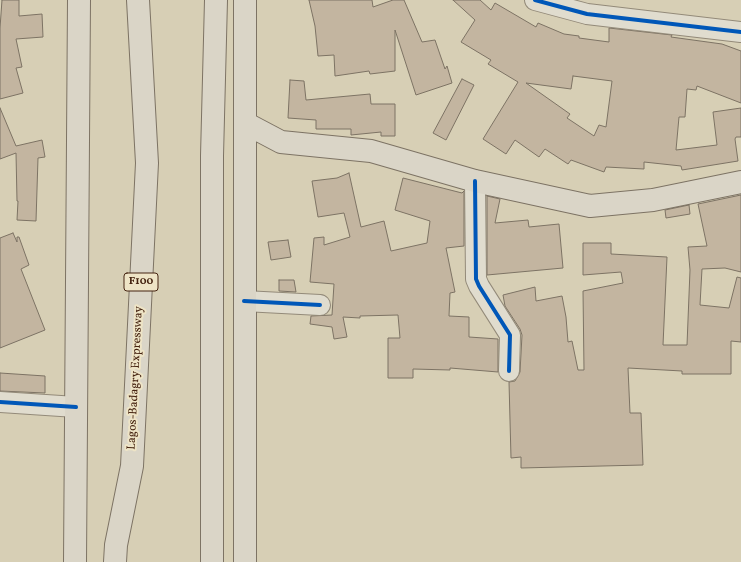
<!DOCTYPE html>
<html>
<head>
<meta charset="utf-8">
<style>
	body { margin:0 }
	canvas { display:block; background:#d7cfb5 }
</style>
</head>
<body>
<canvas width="741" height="562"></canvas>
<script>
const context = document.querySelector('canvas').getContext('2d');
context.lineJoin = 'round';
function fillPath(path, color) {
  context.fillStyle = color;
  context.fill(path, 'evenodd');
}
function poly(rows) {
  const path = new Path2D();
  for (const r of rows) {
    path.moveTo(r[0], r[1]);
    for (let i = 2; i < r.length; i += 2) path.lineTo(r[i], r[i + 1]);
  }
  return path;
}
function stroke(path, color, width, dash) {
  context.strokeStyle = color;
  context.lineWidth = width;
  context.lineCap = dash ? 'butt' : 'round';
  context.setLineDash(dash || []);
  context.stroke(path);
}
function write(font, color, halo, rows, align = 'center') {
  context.font = font + ' Vollkorn,serif';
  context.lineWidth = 4;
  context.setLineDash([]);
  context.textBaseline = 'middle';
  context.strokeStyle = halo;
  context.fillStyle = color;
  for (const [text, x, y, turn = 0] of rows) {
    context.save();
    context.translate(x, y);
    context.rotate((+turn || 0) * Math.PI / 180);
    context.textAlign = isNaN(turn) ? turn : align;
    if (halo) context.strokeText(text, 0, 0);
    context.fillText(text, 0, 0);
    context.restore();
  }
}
const building = poly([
	[2,0,19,0,19,16,42,14,43,37,16,39,22,67,16,68,23,93,0,99,0,28,2,0],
	[309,0,372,0,373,7,393,0,404,0,422,42,435,40,445,69,447,66,452,83,416,95,395,30,395,71,370,74,369,71,335,76,334,55,318,56,315,26,309,0],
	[453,0,480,0,491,10,495,3,536,27,538,23,564,34,579,36,579,38,609,42,609,28,672,35,671,37,722,44,741,51,741,103,697,86,696,90,687,89,685,117,679,117,676,150,717,145,713,112,741,108,741,137,736,137,735,139,738,161,682,170,681,166,644,162,644,169,606,167,604,172,571,160,568,164,545,149,539,157,515,140,506,154,483,139,518,82,488,64,491,60,461,42,475,20,453,0],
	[573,76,612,81,606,127,599,125,594,136,567,118,570,114,526,83,571,89,573,76],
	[462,79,474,85,446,140,433,133,462,79],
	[290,80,304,81,306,100,370,94,371,104,395,104,395,136,381,136,381,132,351,135,351,129,316,129,316,120,288,118,290,80],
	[0,108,16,146,42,140,45,157,38,158,36,221,17,220,18,201,17,201,16,153,0,159,0,108],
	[349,173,361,227,384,221,391,251,427,243,430,221,395,210,403,178,462,193,464,191,464,246,446,248,455,292,450,293,449,316,469,317,469,337,498,339,498,372,450,368,450,370,413,369,413,378,388,378,388,338,400,338,398,315,360,316,360,318,343,317,347,337,334,339,332,327,310,324,311,316,332,315,334,284,310,282,314,238,324,237,324,245,350,237,344,213,318,217,312,181,337,178,349,173],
	[741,195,741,272,725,268,702,269,700,305,729,308,737,277,741,278,741,342,731,341,731,374,682,374,682,371,628,368,630,413,641,413,643,465,521,468,521,457,511,458,509,382,515,381,520,372,522,335,520,329,505,306,503,295,535,287,536,301,562,296,566,317,568,342,572,341,578,370,584,370,583,291,623,283,621,272,583,275,583,243,611,243,611,254,667,257,663,345,687,345,690,270,688,247,707,246,698,204,741,195],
	[487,196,500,199,495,223,528,220,529,227,559,224,563,268,487,275,487,196],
	[689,205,690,214,666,218,665,210,689,205],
	[13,233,17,242,17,237,19,237,29,265,21,269,45,330,0,348,0,238,13,233],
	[288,240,291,257,271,260,268,242,288,240],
	[279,280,294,280,296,292,279,291,279,280],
	[0,373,45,376,45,393,0,391,0,373]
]);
fillPath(building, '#c3b5a0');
stroke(building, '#7d7364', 1);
const minor = poly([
	[535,0,587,14,741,32],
	[475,181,476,279,479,286,510,335,509,371],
	[244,301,320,305],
	[0,402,76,407]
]);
const major = poly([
	[245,0,245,562],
	[245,123,281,142,371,151,475,181,590,206,653,200,741,182],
	[75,562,79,0]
]);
const highway = poly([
	[115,562,116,545,132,466,147,163,138,0],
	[212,562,212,156,216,0]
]);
stroke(minor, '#938a79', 22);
stroke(major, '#7d7364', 24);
stroke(highway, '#7d7364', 24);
stroke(minor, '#e0dcce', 20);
stroke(major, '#dad5c7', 22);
stroke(highway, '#dad5c7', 22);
stroke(poly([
	[535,0,587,14,741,32],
	[475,181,476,279,479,286,510,335,509,371],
	[244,301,320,305],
	[0,402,76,407]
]), '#0057b8', 4);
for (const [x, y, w] of [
	[141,282,34]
]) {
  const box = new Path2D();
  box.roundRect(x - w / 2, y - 9, w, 18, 3);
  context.fillStyle = '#eee4c6';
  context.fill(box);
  stroke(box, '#452310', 1);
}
write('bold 11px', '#452310', null, [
	["F100",141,282]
]);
write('12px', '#452310', '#eee4c6', [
	["Lagos-Badagry Expressway",136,378,-87]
]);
</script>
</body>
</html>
